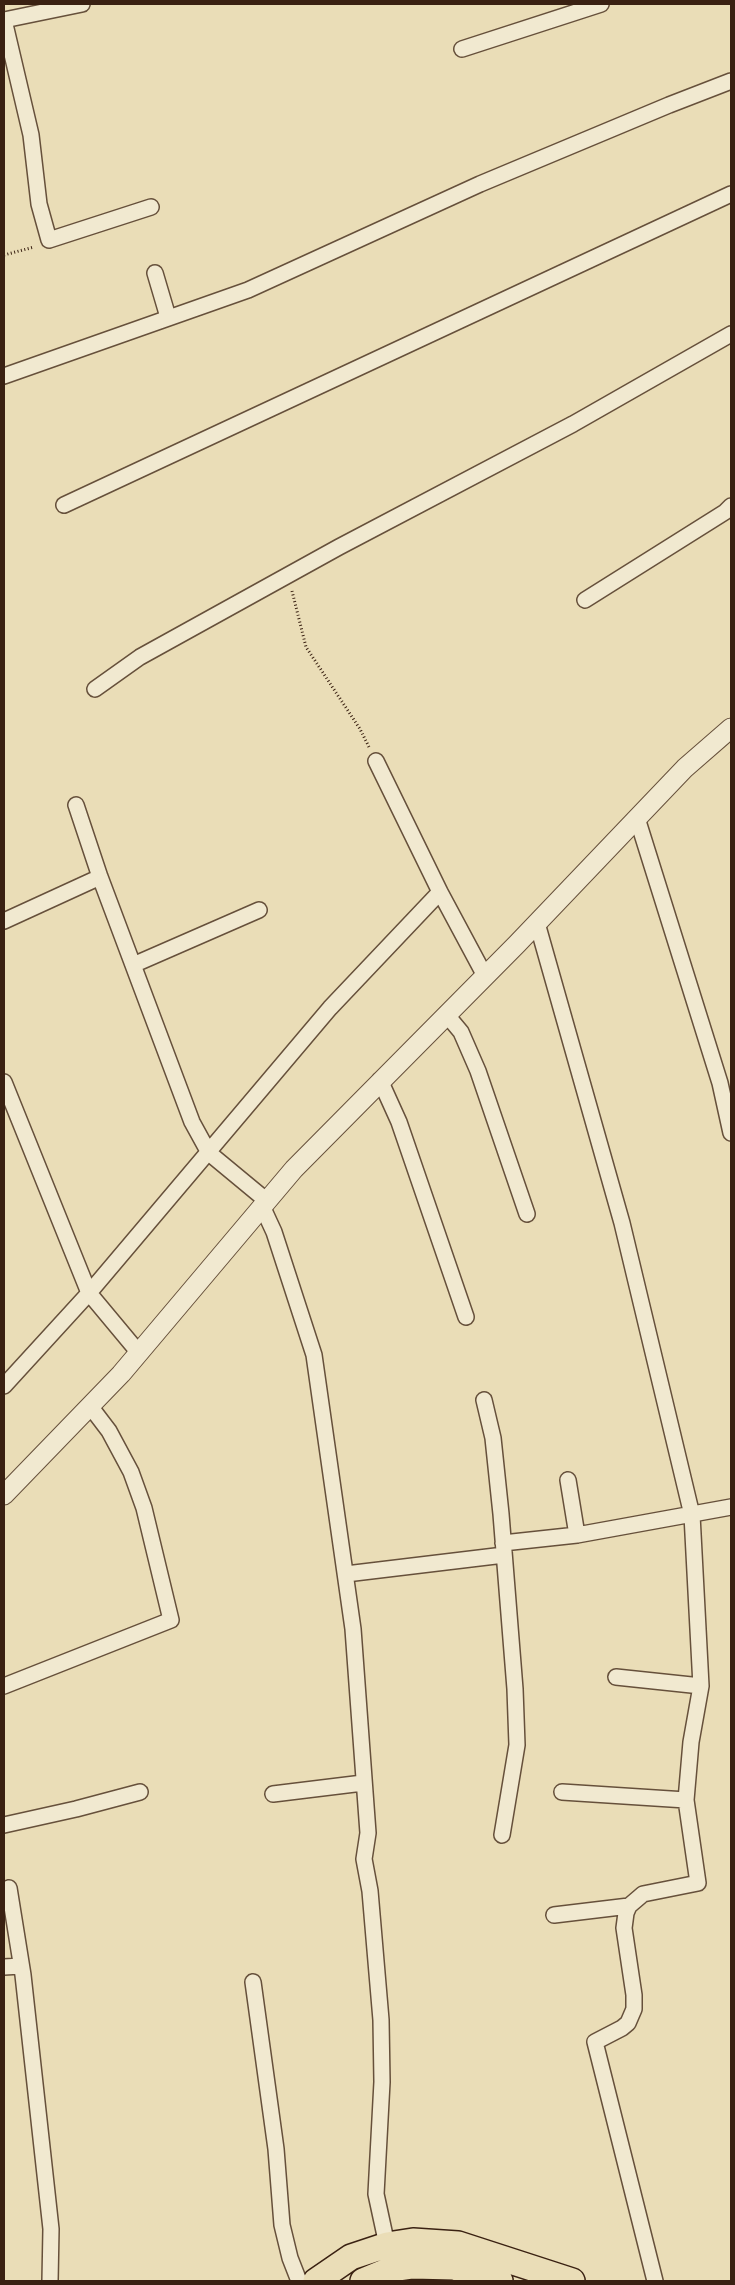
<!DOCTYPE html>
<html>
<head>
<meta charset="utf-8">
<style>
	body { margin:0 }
	#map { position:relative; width:735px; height:2285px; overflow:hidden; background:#eaddb7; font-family:"Sorts Mill Goudy",serif }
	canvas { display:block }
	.frame { position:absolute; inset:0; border:5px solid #3a2112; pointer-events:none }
</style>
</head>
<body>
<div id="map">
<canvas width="735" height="2285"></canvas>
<div class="frame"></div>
</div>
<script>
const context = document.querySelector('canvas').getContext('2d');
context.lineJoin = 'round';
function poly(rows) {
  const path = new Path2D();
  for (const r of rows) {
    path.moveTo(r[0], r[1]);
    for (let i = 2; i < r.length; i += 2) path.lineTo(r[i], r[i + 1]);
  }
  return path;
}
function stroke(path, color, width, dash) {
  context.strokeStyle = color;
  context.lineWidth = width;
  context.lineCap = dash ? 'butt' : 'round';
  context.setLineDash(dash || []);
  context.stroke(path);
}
const minor = poly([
	[4,20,31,135,39,204,49,240,151,207],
	[4,20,82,4],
	[462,49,601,4],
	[155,273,168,317],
	[4,376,248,290,480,184,669,105,731,81],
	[64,505,731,194],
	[585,600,725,512,731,506],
	[95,689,140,657,339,547,573,424,731,334],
	[376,761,440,892,485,976],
	[76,805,100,877,192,1122,209,1153,267,1201],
	[637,818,720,1083,731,1133],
	[4,921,100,877],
	[537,923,622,1223,692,1515,701,1686,691,1742,686,1800,698,1883,643,1894,629,1906,626,1913,624,1928,634,1995,634,2009,628,2023,622,2028,595,2042,655,2281],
	[133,965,259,910],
	[446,1014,461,1032,478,1071,527,1214],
	[380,1080,399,1122,466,1317],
	[4,1082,89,1293,139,1353],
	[262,1206,274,1232,314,1355,353,1629,368,1833,364,1859,370,1891,381,2020,382,2082,376,2194,387,2245],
	[4,1386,89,1293,330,1008,440,892],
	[484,1400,493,1438,501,1514,515,1689,517,1745,502,1835],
	[568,1480,577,1535],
	[503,1543,577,1535,731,1507],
	[346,1574,504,1555],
	[616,1677,701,1686],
	[4,1686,171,1620,144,1508,131,1472,109,1431,90,1406],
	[562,1792,686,1800],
	[273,1794,363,1783],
	[4,1825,76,1809,140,1792],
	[9,1888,23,1975,51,2229,50,2281],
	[554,1915,629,1906],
	[4,1967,21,1966],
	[253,1982,276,2149,282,2225,290,2258,299,2281]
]);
const tertiary = poly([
	[4,1495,121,1374,294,1169,517,944,685,768,731,728]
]);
const trunk = poly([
	[316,2281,351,2257,387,2245,413,2241,458,2244,572,2281],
	[363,2281,392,2269,413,2266,454,2267,500,2281]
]);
stroke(minor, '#66503b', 18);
stroke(tertiary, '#66503b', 21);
stroke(trunk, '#3a2112', 28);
stroke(poly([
	[4,255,34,247],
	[292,591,306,647,360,729,369,747]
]), '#3a2112', 3, [1, 2.5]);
stroke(minor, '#f1e9d0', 15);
stroke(tertiary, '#f1e9d0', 19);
stroke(trunk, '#eaddb7', 25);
</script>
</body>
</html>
